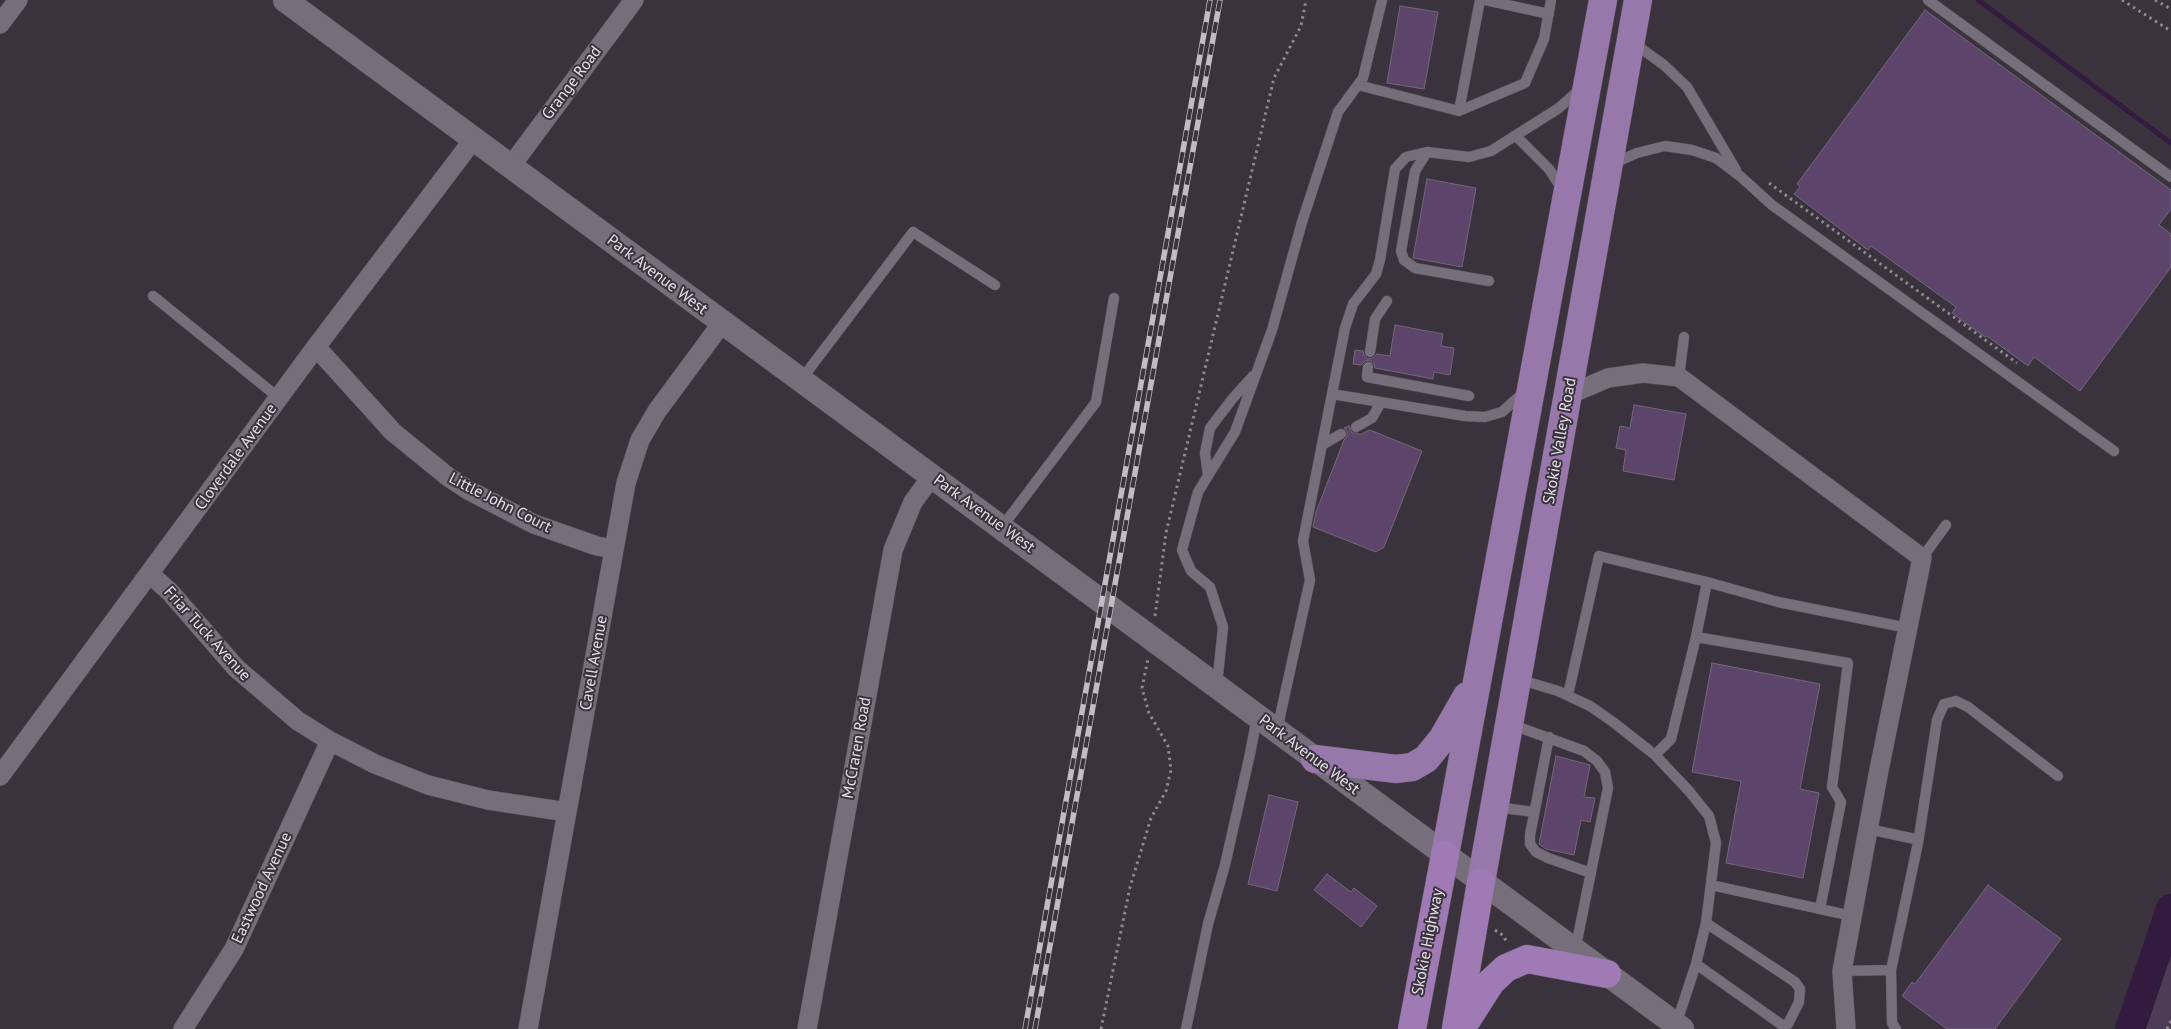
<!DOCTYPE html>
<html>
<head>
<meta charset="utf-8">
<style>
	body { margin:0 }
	canvas { display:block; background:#3a333e }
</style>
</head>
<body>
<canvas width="2171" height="1029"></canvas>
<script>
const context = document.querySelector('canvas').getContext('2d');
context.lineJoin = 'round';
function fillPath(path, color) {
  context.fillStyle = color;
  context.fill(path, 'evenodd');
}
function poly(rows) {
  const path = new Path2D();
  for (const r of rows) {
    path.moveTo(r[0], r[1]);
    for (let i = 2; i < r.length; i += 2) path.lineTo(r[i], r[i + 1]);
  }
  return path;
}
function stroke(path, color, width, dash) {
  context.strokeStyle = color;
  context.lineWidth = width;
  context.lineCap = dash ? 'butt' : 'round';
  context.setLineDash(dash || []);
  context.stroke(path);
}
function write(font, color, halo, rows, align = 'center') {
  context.font = font + ' "PT Sans",sans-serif';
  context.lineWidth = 4;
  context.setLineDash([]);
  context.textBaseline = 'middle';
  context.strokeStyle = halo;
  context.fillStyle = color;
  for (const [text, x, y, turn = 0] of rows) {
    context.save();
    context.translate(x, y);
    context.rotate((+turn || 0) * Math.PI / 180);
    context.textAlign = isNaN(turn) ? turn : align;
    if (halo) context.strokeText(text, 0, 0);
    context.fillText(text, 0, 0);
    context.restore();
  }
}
fillPath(poly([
	[2171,943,2171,1029,2143,1029]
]), '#4c3c55');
stroke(poly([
	[1978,0,2171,143]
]), '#321b3f', 5);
stroke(poly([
	[2130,1029,2171,909]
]), '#321b3f', 30);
const building = poly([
	[1400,6,1438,12,1424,89,1387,83,1400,6],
	[1925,10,2171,190,2171,209,2159,225,2171,234,2171,267,2080,391,2034,357,2028,366,1987,336,1985,337,1952,313,1956,307,1871,246,1868,250,1794,194,1800,187,1797,184,1925,10],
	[1427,179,1476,188,1462,267,1413,258,1427,179],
	[1395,325,1443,334,1441,346,1454,348,1450,375,1434,372,1433,379,1375,368,1374,364,1369,360,1365,361,1361,365,1353,364,1355,350,1363,351,1364,355,1368,359,1373,358,1377,354,1390,356,1395,325],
	[1634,405,1686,414,1674,480,1623,471,1626,450,1616,448,1620,426,1630,428,1634,405],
	[1349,426,1352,433,1358,433,1359,435,1370,430,1422,451,1384,547,1376,552,1313,527,1316,512,1344,440,1347,437,1347,431,1344,428,1349,426],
	[1712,663,1820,684,1800,789,1819,793,1803,878,1726,863,1741,781,1692,772,1712,663],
	[1556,756,1590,765,1584,797,1595,798,1590,822,1581,820,1574,855,1546,849,1539,844,1556,756],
	[1269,795,1298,802,1277,891,1248,884,1269,795],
	[1327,874,1351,892,1354,888,1377,906,1361,927,1314,890,1327,874],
	[1988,885,2061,939,1995,1029,1947,1029,1902,996,1912,982,1915,984,1988,885]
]);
fillPath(building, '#5d446b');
stroke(building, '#706875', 1);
const service = poly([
	[1485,0,1549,14],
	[1928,0,2171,177],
	[1632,42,1664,65,1687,87,1736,170],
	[1358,85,1459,111,1525,83,1544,39,1551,0],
	[1459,111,1480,0],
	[1516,136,1549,169,1562,189],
	[1427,152,1415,171,1401,251,1404,260,1415,268,1489,281],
	[1612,164,1637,153,1665,146,1692,150,1716,158,1740,176,1772,205,2114,451],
	[153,296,279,398],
	[1370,352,1375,319,1387,301],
	[1368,367,1367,377,1469,396],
	[1679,377,1684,337],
	[801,380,913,232,995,285],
	[1332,394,1465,416,1485,417,1502,412,1524,392],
	[1356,427,1372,418,1381,402],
	[1322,445,1341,434],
	[1208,475,1205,453,1210,428,1233,398,1253,376],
	[1002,527,1096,402,1114,298],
	[1922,558,1946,525],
	[1696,637,1848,663,1832,787,1841,802,1820,909],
	[1518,679,1558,691,1590,706,1613,722,1655,755,1689,791,1709,816,1716,843,1706,923,1696,964,1676,1025],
	[1217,685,1223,627,1210,587,1191,571,1182,550,1198,492,1235,432,1272,330,1302,222,1338,112,1363,78,1382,0],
	[1568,695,1599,556,1707,582],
	[1510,724,1584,751,1597,761,1605,772,1608,788,1575,951],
	[1277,730,1310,580,1303,541,1345,328,1353,304,1376,274,1380,260,1395,169,1406,157,1427,152,1469,157,1491,151,1559,108,1580,89],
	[1549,737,1530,835,1530,844,1536,852,1548,858,1591,873],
	[1655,755,1671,739,1696,637,1707,582,1778,602,1908,628],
	[1496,807,1534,812],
	[1868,829,1915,839,1918,843,1891,970,1892,1023,1896,1029],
	[1918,843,1937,720,1944,704,1956,701,1968,707,2058,776],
	[1711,885,1852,916],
	[1696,964,1782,1025,1788,1024,1799,1002,1800,989,1795,982,1706,923],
	[1842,971,1891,970],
	[1186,1029,1208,924,1225,865,1250,754,1257,717]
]);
const minor = poly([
	[0,24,18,0],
	[511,166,634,0],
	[316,347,393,432,447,476,468,490,534,524,597,546,614,549],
	[1568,395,1608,378,1643,373,1679,377,1922,558,1879,770,1842,971,1846,1029],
	[150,574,170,592,236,668,298,721,330,741,375,764,428,785,488,800,567,812],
	[0,776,316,347,473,140],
	[183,1029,234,949,330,741],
	[528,1029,626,483,640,440,657,411,722,323],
	[807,1029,893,550,913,502,932,476]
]);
const tertiary = poly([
	[285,0,1682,1029]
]);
const trunk = poly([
	[1315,759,1396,769,1412,767,1426,759,1443,738,1467,696],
	[1445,855,1603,0],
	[1481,882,1638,0]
]);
const motorway = poly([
	[1456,1028,1481,882],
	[1412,1029,1445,855],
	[1461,1029,1491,982,1506,968,1527,959,1607,974]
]);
stroke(service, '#58515c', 11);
stroke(minor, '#58515c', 20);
stroke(tertiary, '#58515c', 25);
stroke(trunk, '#58515c', 29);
stroke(motorway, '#58515c', 29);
stroke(poly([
	[2122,0,2171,31],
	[2155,0,2171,9],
	[1769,183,2017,363],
	[1155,616,1166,533,1274,78,1301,26,1306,0],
	[1495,930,1504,936,1507,944],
	[1101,1029,1130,887,1151,818,1166,791,1171,770,1168,746,1149,713,1142,688,1148,659],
	[2167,1029,2171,1021]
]), '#8d8790', 3, [2.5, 4]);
stroke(service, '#766e7b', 10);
stroke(minor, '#766e7b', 19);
stroke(tertiary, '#766e7b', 24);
stroke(trunk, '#9778aa', 28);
stroke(motorway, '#9f7ab5', 28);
const rail = poly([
	[1025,1029,1210,0],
	[1035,1029,1220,0]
]);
stroke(rail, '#c2bdc5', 5.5);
stroke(rail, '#3a333e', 4, [11]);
write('16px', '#e5e0e8', '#3a333e', [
	["Grange Road",572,83,-53],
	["Park Avenue West",657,275,37],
	["Skokie Valley Road",1560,441,-80],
	["Cloverdale Avenue",236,457,-54],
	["Little John Court",500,503,27],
	["Park Avenue West",984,514,36],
	["Friar Tuck Avenue",207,634,48],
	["Cavell Avenue",594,663,-80],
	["McCraren Road",857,748,-80],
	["Park Avenue West",1309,755,37],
	["Eastwood Avenue",262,888,-65],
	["Skokie Highway",1428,942,-79]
]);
</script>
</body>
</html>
